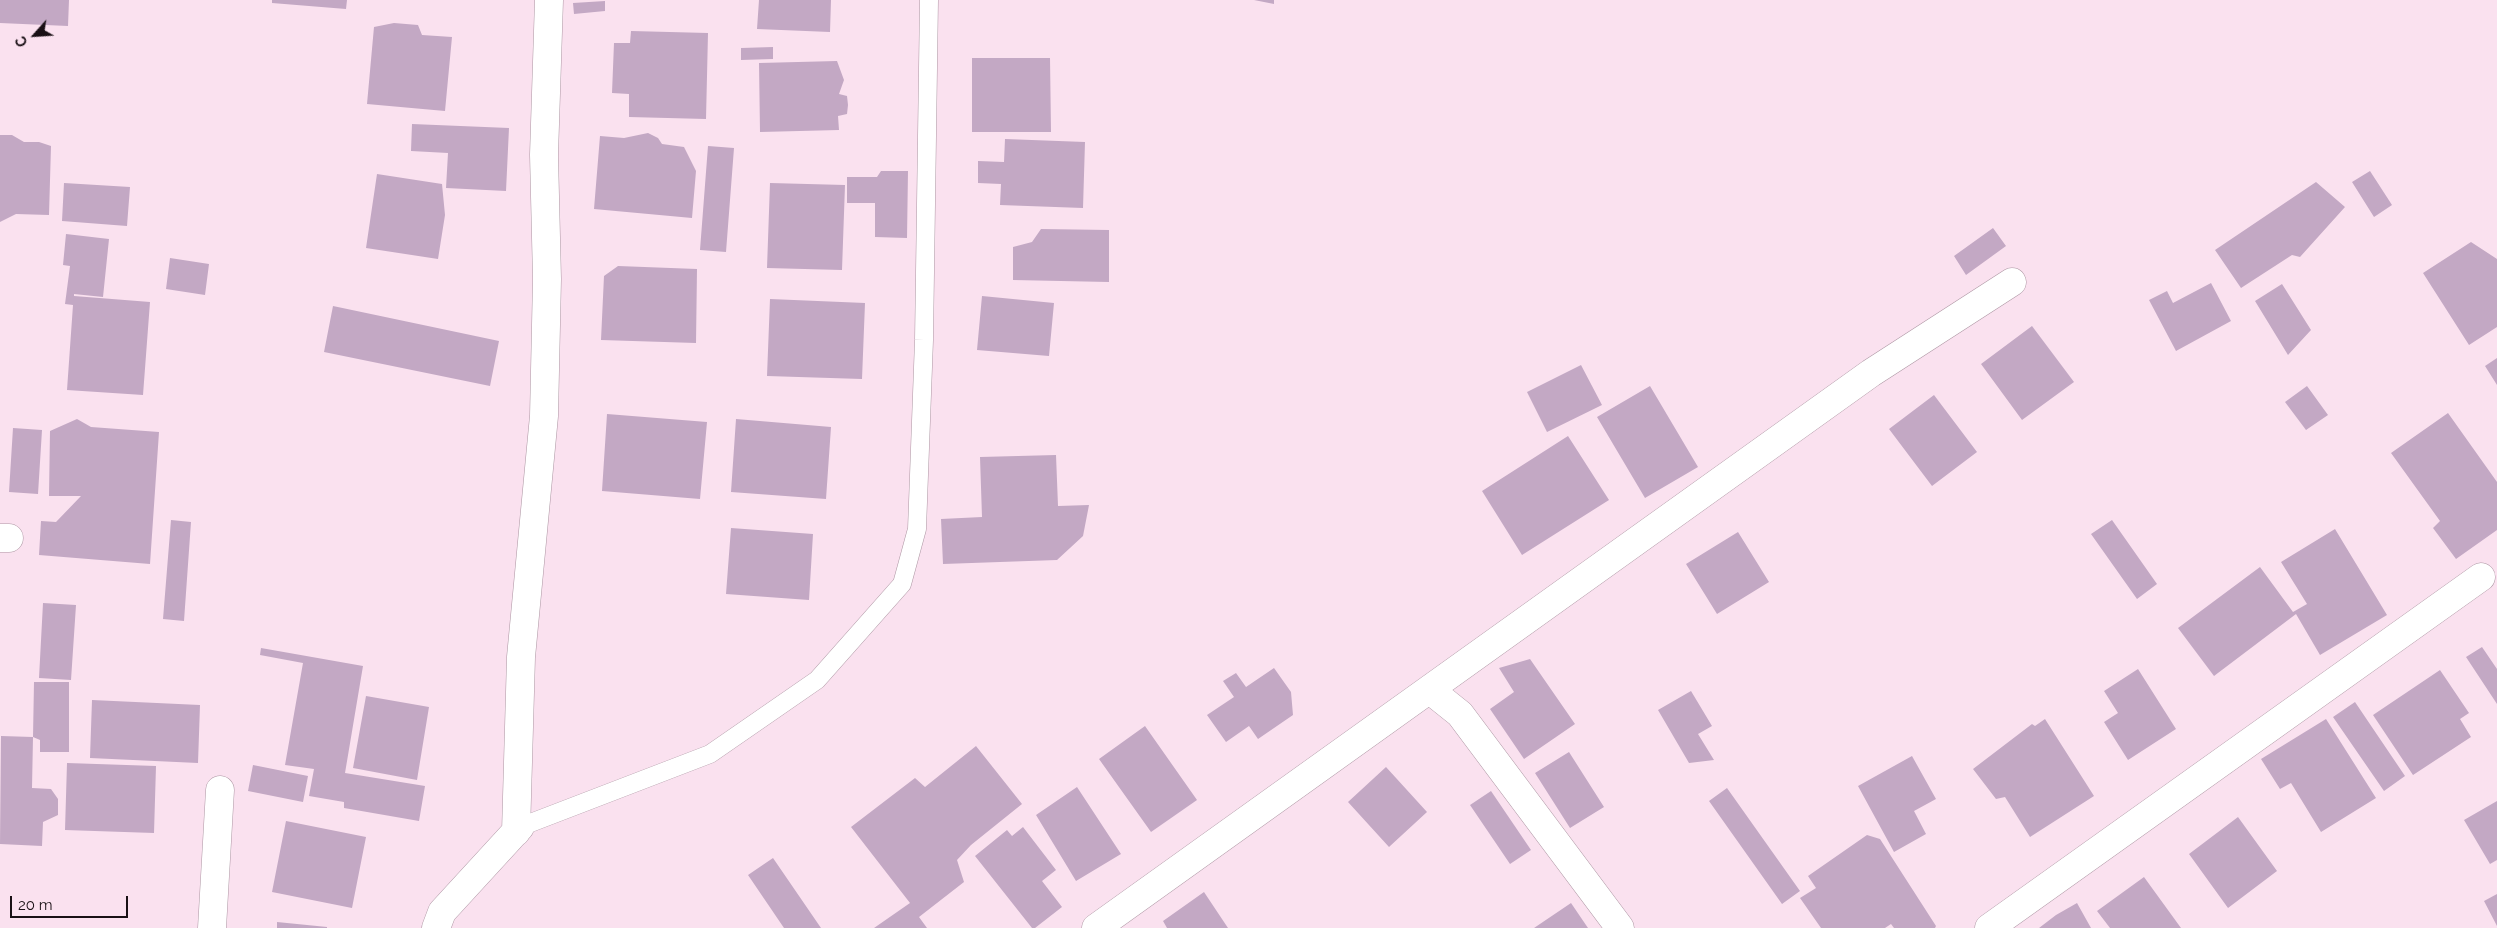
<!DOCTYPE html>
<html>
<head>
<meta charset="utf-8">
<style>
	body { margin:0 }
	#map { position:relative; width:2497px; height:928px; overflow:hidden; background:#fae1ef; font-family:Raleway,sans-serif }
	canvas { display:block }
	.north { position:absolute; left:10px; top:10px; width:50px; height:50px; -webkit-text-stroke:4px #fae1ef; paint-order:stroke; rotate:244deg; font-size:14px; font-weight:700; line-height:20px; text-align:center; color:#191015 }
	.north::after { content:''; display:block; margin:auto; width:18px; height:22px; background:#191015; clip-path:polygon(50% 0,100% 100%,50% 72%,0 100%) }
	.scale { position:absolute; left:10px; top:896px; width:118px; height:22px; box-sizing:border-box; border:2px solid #191015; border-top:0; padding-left:6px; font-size:15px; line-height:18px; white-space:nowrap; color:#191015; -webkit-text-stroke:4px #fae1ef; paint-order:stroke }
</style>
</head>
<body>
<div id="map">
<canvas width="2497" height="928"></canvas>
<div class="north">С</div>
<div class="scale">20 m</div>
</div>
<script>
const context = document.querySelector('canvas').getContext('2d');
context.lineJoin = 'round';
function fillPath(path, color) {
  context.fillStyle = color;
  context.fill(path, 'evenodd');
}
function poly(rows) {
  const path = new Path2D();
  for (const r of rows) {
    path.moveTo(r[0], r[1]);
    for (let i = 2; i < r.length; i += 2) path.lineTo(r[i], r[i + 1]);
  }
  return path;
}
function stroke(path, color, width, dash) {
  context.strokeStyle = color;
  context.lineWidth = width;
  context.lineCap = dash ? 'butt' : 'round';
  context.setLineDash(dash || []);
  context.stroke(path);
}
fillPath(poly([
	[0,0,69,0,68,26,0,23],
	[272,0,347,0,346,9,272,3],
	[759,0,831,0,830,32,757,29],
	[1254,0,1274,0,1274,4],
	[605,1,605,11,574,14,573,3],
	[394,23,418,25,422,35,452,37,445,111,367,104,374,27],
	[631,31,708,33,706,119,629,117,629,94,612,93,614,43,630,43],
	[773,47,773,59,741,60,741,48],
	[972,58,1050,58,1051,132,972,132],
	[837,61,844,80,839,94,847,96,848,105,847,114,838,116,839,130,760,132,759,63],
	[412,124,509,128,506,191,446,188,448,153,411,151],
	[648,133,658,138,662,144,684,147,696,171,692,218,594,209,600,136,624,138],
	[0,135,12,135,24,142,39,142,51,146,49,215,16,214,0,222],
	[1005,139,1085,142,1083,208,1000,205,1001,184,978,183,978,161,1004,162],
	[708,146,734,148,726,252,700,250],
	[881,171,908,171,907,238,875,237,875,203,847,203,847,177,877,177],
	[2370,171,2392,205,2374,217,2352,182],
	[377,174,442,184,445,215,438,259,366,248],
	[2316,182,2345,207,2300,257,2292,255,2241,288,2215,250],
	[64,183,130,187,127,226,62,221],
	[770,183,845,185,842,270,767,268],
	[1993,228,2006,246,1966,275,1954,256],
	[1041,229,1109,230,1109,282,1013,280,1013,247,1032,242],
	[66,234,109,239,103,297,74,294,74,296,150,302,143,395,67,390,73,305,65,304,70,266,63,265],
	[2471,242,2497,259,2497,327,2469,345,2423,273],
	[170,258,209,264,205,295,166,289],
	[618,266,697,269,696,343,601,340,604,276],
	[2211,283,2231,321,2176,351,2149,300,2167,291,2173,303],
	[2282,284,2311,330,2288,355,2255,301],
	[982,296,1054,303,1049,356,977,350],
	[770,299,865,303,862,379,767,376],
	[333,306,499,341,490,386,324,352],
	[2032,326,2074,382,2022,420,1981,364],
	[2497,358,2497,385,2485,366],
	[1581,365,1602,405,1547,432,1527,392],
	[1650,386,1698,467,1645,498,1597,417],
	[2307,386,2328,415,2306,430,2285,402],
	[1934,395,1977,452,1932,486,1889,429],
	[2448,413,2497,482,2497,530,2456,559,2433,528,2440,521,2391,453],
	[607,414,707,422,700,499,602,491],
	[77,419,91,427,159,432,150,564,39,555,41,521,56,522,81,496,49,496,50,431],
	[736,419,831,427,826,499,731,492],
	[13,428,42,430,38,494,9,492],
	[1568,436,1609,500,1522,555,1482,491],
	[1056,455,1058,506,1089,505,1083,536,1057,560,943,564,941,519,982,517,980,457],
	[171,520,191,522,184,621,163,619],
	[2112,520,2157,584,2137,599,2091,534],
	[731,528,813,534,809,600,726,594],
	[2335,529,2387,615,2320,655,2296,614,2214,676,2178,628,2260,567,2293,612,2307,604,2281,562],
	[1738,532,1769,582,1717,614,1686,564],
	[43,603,76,605,71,680,39,678],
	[2482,647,2497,669,2497,704,2466,657],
	[261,648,363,666,345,773,425,786,419,821,344,808,344,802,309,796,314,769,285,765,303,663,260,655],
	[1530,659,1575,724,1524,759,1490,709,1514,692,1499,668],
	[1274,668,1291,692,1293,715,1258,739,1249,726,1226,742,1207,715,1234,697,1223,681,1236,673,1246,687],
	[2138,669,2176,729,2128,760,2104,722,2118,713,2104,691],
	[2440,670,2469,713,2460,719,2471,737,2413,775,2373,715],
	[34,682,69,682,69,752,40,752,40,740,33,737],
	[1691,691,1712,726,1698,734,1714,760,1689,763,1658,710],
	[366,696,429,707,417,780,353,768],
	[92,700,200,705,198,763,90,758],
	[2355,702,2405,776,2384,791,2333,717],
	[2045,719,2094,796,2030,837,2005,797,1996,799,1973,769,2032,724,2035,726],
	[2326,719,2376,798,2321,832,2291,783,2280,789,2261,759],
	[1145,726,1197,800,1151,832,1099,759],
	[1,736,33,737,32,788,51,789,58,799,58,815,43,822,42,846,0,844],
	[976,746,1022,804,971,845,957,860,964,882,919,917,927,928,874,928,910,903,851,827,915,778,925,787],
	[1569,752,1604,807,1570,828,1535,773],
	[1912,756,1936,799,1914,811,1926,834,1894,852,1858,786],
	[67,763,156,766,154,833,65,830],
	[253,765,308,776,303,802,248,791],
	[1386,767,1427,812,1389,847,1348,802],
	[1077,787,1121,854,1076,881,1036,815],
	[1727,788,1800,891,1782,904,1709,801],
	[1491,791,1531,850,1510,864,1470,805],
	[2497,801,2497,860,2490,864,2464,820],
	[2238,817,2277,871,2228,908,2189,854],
	[286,821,366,837,352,908,272,892],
	[1023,827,1056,870,1042,881,1062,907,1035,928,1032,928,975,856,1007,830,1012,836],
	[1867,835,1880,839,1936,926,1935,928,1894,928,1891,924,1885,928,1821,928,1800,898,1816,888,1808,876],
	[773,858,821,928,784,928,748,875],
	[2144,877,2181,928,2110,928,2097,911],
	[1204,892,1228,928,1167,928,1163,921],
	[2497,894,2497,926,2484,901],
	[1571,903,1588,928,1534,928],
	[2077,903,2091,928,2039,928,2056,915],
	[277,922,327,927,327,928,277,928]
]), '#c3a8c4');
const lane = poly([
	[520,827,710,754,817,680,902,584,917,529,924,340,929,0]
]);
const street = poly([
	[0,538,9,538],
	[1430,690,1460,714,1620,928],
	[516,832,521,657,544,416,547,279,544,155,549,0],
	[212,928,220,790],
	[436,928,442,912,520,827],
	[1096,928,1871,373,2012,282],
	[1989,928,2481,577]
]);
stroke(lane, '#ad96a3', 19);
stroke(street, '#ad96a3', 29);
stroke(lane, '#fff', 18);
stroke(street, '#fff', 28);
</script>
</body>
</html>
